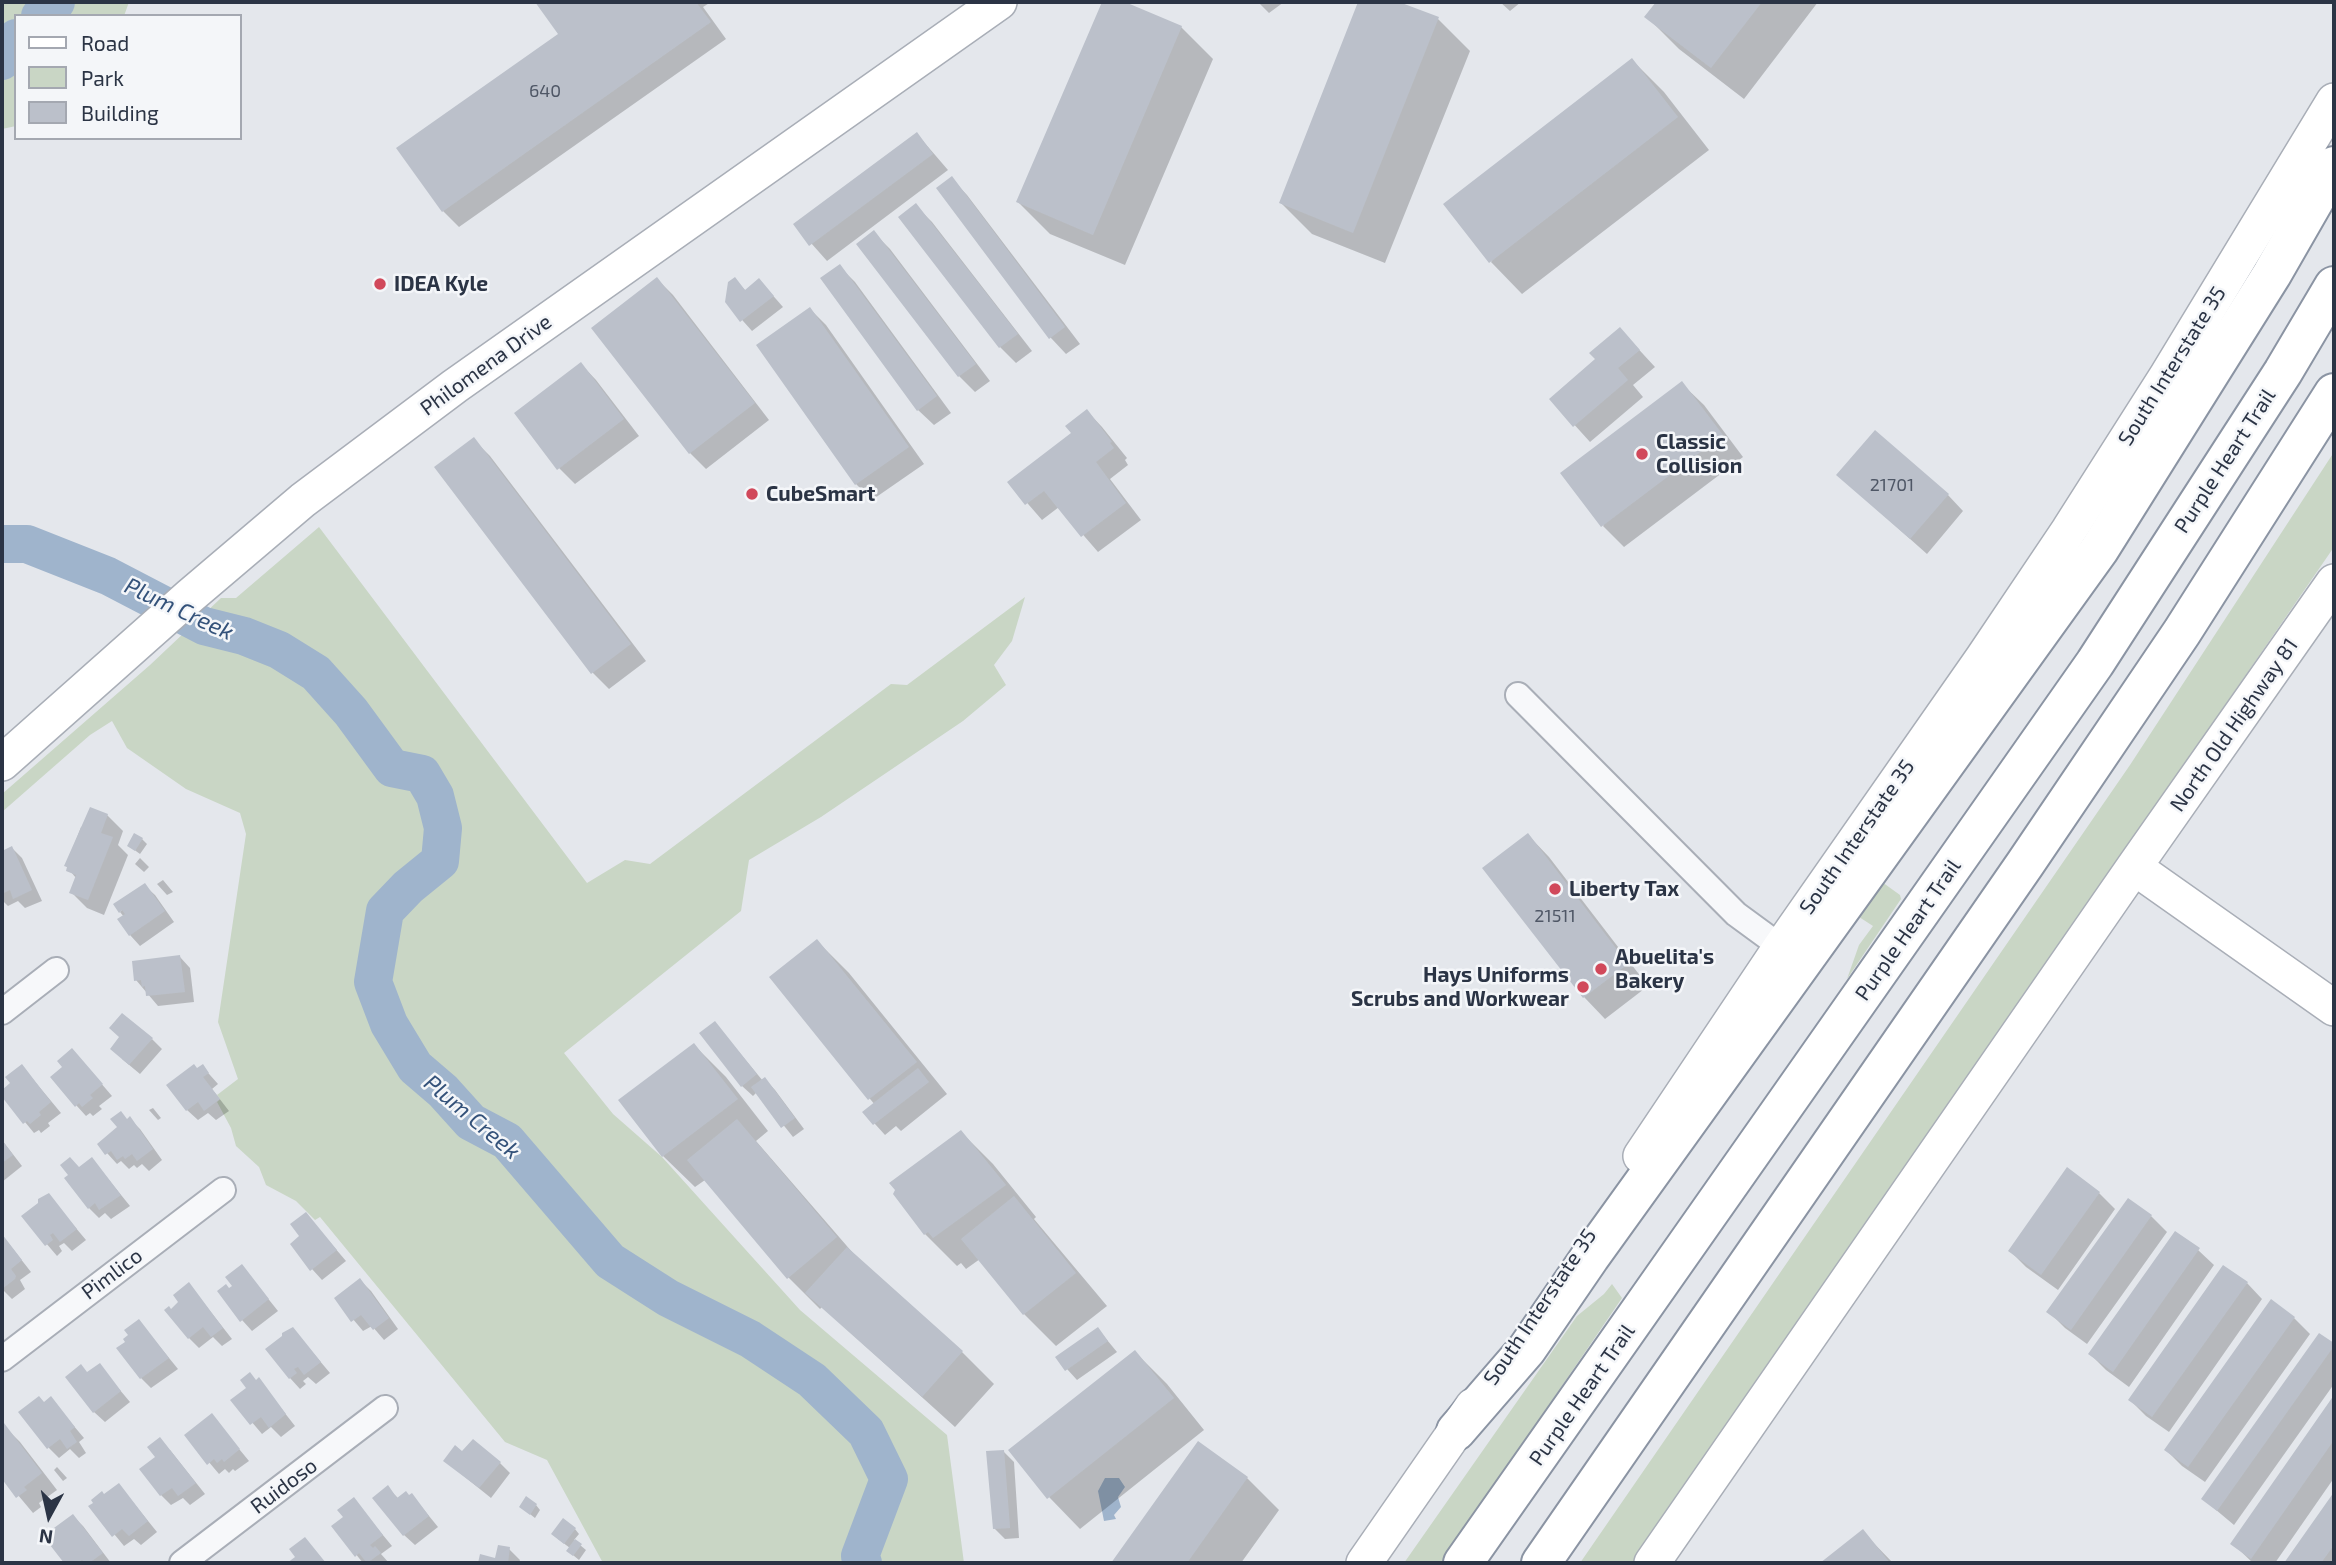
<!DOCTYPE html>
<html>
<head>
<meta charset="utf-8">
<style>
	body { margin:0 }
	#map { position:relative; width:2336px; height:1565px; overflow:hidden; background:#e4e7ec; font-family:"Exo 2",sans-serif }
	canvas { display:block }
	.frame { position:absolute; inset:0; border:4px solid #2b3445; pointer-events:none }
	.legend { position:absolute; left:14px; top:14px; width:228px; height:126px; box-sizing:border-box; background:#f4f6f9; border:2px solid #a4a8b1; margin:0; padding:9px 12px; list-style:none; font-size:21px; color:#2b3445 }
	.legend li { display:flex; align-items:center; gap:14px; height:35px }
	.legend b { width:35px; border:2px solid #a4a8b1 }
	.north { position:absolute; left:14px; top:1481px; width:70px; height:70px; -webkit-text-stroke:5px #f4f6f9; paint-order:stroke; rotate:188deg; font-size:19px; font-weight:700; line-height:28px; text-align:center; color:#2b3445 }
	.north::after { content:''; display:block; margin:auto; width:24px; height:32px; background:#2b3445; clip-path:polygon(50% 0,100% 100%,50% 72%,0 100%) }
</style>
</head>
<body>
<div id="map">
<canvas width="2336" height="1565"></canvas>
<div class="frame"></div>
<ul class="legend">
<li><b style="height:9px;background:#fff"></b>Road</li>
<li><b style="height:19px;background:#c9d6c5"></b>Park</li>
<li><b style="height:19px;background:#bbc0ca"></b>Building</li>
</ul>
<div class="north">N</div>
</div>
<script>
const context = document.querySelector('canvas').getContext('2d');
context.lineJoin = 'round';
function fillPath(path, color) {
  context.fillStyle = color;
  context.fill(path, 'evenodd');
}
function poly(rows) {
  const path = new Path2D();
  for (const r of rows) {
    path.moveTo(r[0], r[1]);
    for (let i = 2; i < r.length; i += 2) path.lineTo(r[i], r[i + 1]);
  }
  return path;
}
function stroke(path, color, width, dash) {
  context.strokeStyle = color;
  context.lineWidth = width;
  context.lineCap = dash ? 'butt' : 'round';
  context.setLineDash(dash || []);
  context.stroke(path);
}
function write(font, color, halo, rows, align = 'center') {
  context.font = font + ' "Exo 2",sans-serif';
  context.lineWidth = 5;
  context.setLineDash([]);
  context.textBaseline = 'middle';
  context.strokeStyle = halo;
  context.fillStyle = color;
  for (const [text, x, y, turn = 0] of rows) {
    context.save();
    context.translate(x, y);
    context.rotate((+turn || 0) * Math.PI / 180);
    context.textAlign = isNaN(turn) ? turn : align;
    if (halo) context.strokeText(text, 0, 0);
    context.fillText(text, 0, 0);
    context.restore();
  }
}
fillPath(poly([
	[2,2,129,2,124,16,16,16,16,126,2,129],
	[2334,452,2334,547,1634,1563,1580,1563,2130,765],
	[319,527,587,883,625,860,650,864,891,684,907,685,1025,597,1012,641,994,665,1006,685,963,721,821,817,749,860,741,911,564,1053,613,1114,662,1157,800,1310,947,1435,964,1563,603,1563,547,1460,505,1442,320,1217,315,1220,296,1201,266,1185,259,1167,236,1146,231,1128,217,1102,220,1099,217,1095,238,1079,218,1022,246,834,240,813,186,789,127,748,112,721,90,735,2,812,2,794,150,665,221,598,236,598],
	[1882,882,1900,895,1901,899,1847,979,1859,945,1873,926,1856,915],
	[1612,1284,1622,1298,1441,1563,1404,1563,1577,1316,1604,1294]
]), '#c9d6c5');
fillPath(poly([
	[1105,1478,1119,1478,1125,1487,1118,1497,1121,1507,1114,1515,1116,1519,1104,1521,1098,1491]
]), '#9fb4cc');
fillPath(poly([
	[537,2,711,2,703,7,726,39,459,227,443,211,399,149,561,35],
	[1104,2,1121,2,1181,27,1213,59,1125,265,1050,234,1018,202],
	[1258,2,1284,2,1269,13],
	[1360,2,1394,2,1438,19,1470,51,1385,263,1312,234,1281,203],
	[1500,2,1521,2,1510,11],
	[1659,2,1818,2,1744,99,1679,49,1647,17],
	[1632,60,1664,92,1709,150,1522,294,1491,262],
	[917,134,948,170,827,261,795,225],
	[952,179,967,195,1080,344,1066,354,1051,338,938,189],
	[916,206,932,222,1032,351,1016,363,1000,347,900,218],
	[874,233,890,249,990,381,975,392,959,376,859,244],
	[839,266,855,282,951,413,934,425,918,410],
	[657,279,673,295,769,420,706,469,690,453],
	[734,279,746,291,769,291,783,307,752,331,726,302],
	[810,309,826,325,924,464,872,500,856,484],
	[1620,329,1655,367,1633,385,1643,397,1590,442,1552,400,1598,360],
	[581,364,596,380,639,436,575,484,559,468],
	[1682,384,1704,405,1743,457,1624,547,1603,526],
	[1087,411,1102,427,1127,458,1125,460,1128,465,1110,479,1141,520,1098,552,1059,507,1042,520,1009,482,1073,434],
	[474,440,490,456,646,661,609,689,593,673],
	[1838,475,1948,495,1963,511,1927,554],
	[107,815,123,831,118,845,128,855,104,915,87,908,71,892,76,878,66,866,81,827],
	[1528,835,1549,857,1648,986,1605,1019,1584,997],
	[142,839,147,844,140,854,129,846],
	[12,848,22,858,42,901,25,908,18,901,8,906,2,900,2,853],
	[140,858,149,867,144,872,135,864],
	[163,880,173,892,167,895,157,884],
	[144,885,155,895,174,922,140,946,130,935,124,917,120,912],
	[817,941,849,973,947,1094,901,1131,896,1126,885,1135,875,1124,865,1112,875,1105,771,977],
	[180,957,190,968,194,1002,158,1006,136,980],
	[715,1023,763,1081,765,1079,775,1090,804,1129,793,1137,757,1092,753,1096,742,1086],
	[152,1039,162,1049,140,1074,122,1059],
	[694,1045,726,1077,768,1131,756,1141,859,1260,962,1352,994,1384,955,1427,822,1307,820,1309,788,1277,705,1180,695,1187,663,1156],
	[82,1061,112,1096,99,1106,102,1109,93,1116,90,1113,86,1116,76,1105],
	[22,1066,61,1113,48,1123,50,1126,41,1133,39,1130,34,1133,2,1094,12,1083],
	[202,1066,218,1084,212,1089,229,1111,216,1120,208,1113,198,1120,187,1110,197,1070],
	[153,1108,161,1118,158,1120,149,1110],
	[130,1119,140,1129,162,1160,149,1171,142,1164,137,1168,134,1165,129,1169,121,1161,117,1164,107,1153],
	[961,1132,993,1164,1036,1217,1034,1219,1107,1306,1056,1346,1024,1314,980,1259,966,1269,961,1263,957,1266,925,1234],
	[2,1140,22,1166,2,1182],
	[92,1159,130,1206,111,1219,105,1213,99,1218,89,1208,80,1169],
	[2068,1170,2099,1193,2115,1209,2058,1290,2026,1267,2010,1251],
	[49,1196,86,1240,72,1251,64,1243,59,1246,62,1251,57,1256,23,1216],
	[306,1214,346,1261,322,1280,312,1269,302,1237],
	[2151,1216,2167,1232,2087,1344,2065,1328,2049,1312],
	[2,1235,31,1272,20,1280,25,1289,12,1299,2,1289],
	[2198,1250,2214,1265,2129,1387,2106,1370,2090,1354],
	[242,1266,278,1311,252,1331,242,1320,229,1290,234,1286],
	[360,1280,371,1291,398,1329,384,1340,372,1326,363,1331,336,1299],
	[2247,1283,2262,1299,2169,1432,2146,1416,2130,1400],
	[189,1284,232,1339,222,1346,213,1337,199,1348,189,1338,171,1311,181,1302],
	[2271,1302,2294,1318,2310,1334,2205,1482,2182,1466,2166,1450],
	[139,1321,178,1369,151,1388,141,1378,127,1342],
	[293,1329,330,1373,316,1384,308,1377,303,1381,306,1384,300,1389,290,1378],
	[1098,1329,1117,1352,1077,1380,1067,1369],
	[2319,1335,2334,1345,2334,1384,2234,1525,2203,1499],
	[1135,1352,1167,1384,1204,1430,1080,1529,1049,1497],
	[99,1365,130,1402,105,1422,94,1412,88,1374],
	[259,1380,295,1426,281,1437,271,1427,262,1434,233,1400],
	[51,1399,84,1438,79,1442,86,1453,79,1458,70,1449,59,1458,49,1448,45,1404],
	[2334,1399,2334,1478,2275,1563,2253,1563,2233,1544],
	[212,1416,249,1461,235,1471,233,1469,229,1473,225,1469,219,1474,186,1435],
	[4,1426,20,1442,57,1490,39,1503,41,1507,33,1513,2,1476,2,1428],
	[1198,1444,1247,1478,1279,1510,1241,1563,1113,1563],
	[170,1450,205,1494,190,1505,183,1498,171,1505,161,1495,157,1458],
	[1003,1451,1014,1462,1019,1538,1005,1539,994,1528],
	[463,1454,500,1463,510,1473,491,1498,445,1461],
	[57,1467,67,1478,63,1481,54,1470],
	[119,1485,157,1532,141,1545,134,1539,124,1546,91,1506],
	[388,1488,399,1499,412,1495,438,1527,415,1545,404,1535],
	[2334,1495,2334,1563,2287,1563],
	[354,1500,392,1546,381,1554,389,1563,363,1563,334,1527,346,1518],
	[536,1505,540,1510,535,1518,526,1511],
	[73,1516,83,1526,111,1563,66,1563,46,1537],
	[575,1529,579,1534,574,1540,586,1550,579,1560,568,1551,570,1548,558,1539],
	[1863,1532,1893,1563,1823,1563],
	[509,1549,520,1560,519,1563,479,1563,481,1556,497,1560]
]), '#0003');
stroke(poly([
	[40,16,56,2],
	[2,61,16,38],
	[2,544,27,544,108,576,204,626,244,636,279,650,316,673,351,712,392,768,422,774,435,796,443,828,440,861,408,887,385,911,373,982,389,1024,415,1067,443,1091,471,1122,507,1141,610,1261,668,1298,750,1339,812,1380,866,1432,889,1479,860,1556,863,1563]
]), '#9fb4cc', 38);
fillPath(poly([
	[535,2,696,2,711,22,442,212,396,148,558,34],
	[1102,2,1125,2,1182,26,1093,235,1016,202],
	[1358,2,1399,2,1439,17,1353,233,1279,203],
	[1656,2,1762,2,1711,68,1644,17],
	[1632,58,1678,117,1489,263,1443,204],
	[917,132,933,154,809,246,793,224],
	[952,176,1065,327,1049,339,936,188],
	[916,203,1018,334,999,348,898,217],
	[874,230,976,364,958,377,856,244],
	[840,264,937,396,917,411,820,278],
	[657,277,755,403,689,454,591,328],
	[735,277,745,290,759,278,774,296,740,322,725,302,728,282],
	[810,307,909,447,855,485,756,345],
	[1620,327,1640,350,1618,368,1628,380,1573,427,1549,399,1595,359,1589,353],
	[581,362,624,419,557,470,514,413],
	[1682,381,1723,435,1601,527,1560,473],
	[1087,409,1112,442,1110,443,1114,448,1096,462,1126,503,1081,537,1044,491,1025,505,1007,482,1071,433,1065,426],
	[1875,430,1949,494,1910,539,1836,475],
	[474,437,631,644,591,674,434,467],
	[90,807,108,814,101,833,113,837,88,900,69,893,76,875,66,871,67,867,64,866],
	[134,833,143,838,135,851,127,846],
	[1528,833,1628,964,1583,998,1482,868],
	[12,846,32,890,13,899,10,890,2,894,2,851],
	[145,883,165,911,129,936,117,919,125,914,122,910,119,913,113,904],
	[817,939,917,1062,868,1100,769,977],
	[180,955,185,992,146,996,145,986,142,987,141,980,134,981,132,961],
	[122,1013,153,1038,129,1065,110,1049,119,1037,109,1028],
	[715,1021,757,1074,741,1087,699,1033],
	[694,1043,738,1099,662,1157,618,1100],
	[72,1048,103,1084,90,1095,93,1098,82,1107,79,1103,75,1107,50,1077,62,1067,57,1061],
	[22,1064,51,1102,39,1112,41,1115,30,1124,27,1121,23,1124,2,1097,2,1090,10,1083,5,1077],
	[194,1064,197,1068,203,1064,209,1073,203,1077,220,1099,204,1111,198,1102,186,1111,166,1085],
	[918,1068,929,1082,873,1125,862,1112],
	[765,1077,795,1118,781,1128,751,1087],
	[121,1111,127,1119,130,1116,153,1149,137,1161,132,1154,125,1159,123,1156,117,1160,111,1151,105,1155,97,1144,117,1127,110,1119],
	[737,1119,837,1237,787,1279,687,1160],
	[961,1130,1006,1185,933,1238,928,1232,924,1235,893,1194,895,1190,889,1183],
	[2,1140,13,1155,2,1163],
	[70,1157,79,1167,92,1157,121,1195,99,1210,95,1203,88,1209,64,1178,68,1175,60,1165],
	[2067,1167,2100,1192,2041,1275,2008,1251],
	[49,1193,77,1229,60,1242,53,1233,50,1235,53,1240,45,1246,21,1216,38,1203,38,1199],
	[1014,1196,1076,1273,1023,1315,961,1239],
	[2128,1198,2152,1215,2071,1330,2046,1312],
	[306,1212,337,1250,310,1271,290,1244,299,1236,290,1224],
	[2175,1231,2200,1248,2113,1372,2088,1354],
	[2,1234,22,1260,11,1269,16,1276,15,1279,2,1289],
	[847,1247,963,1351,922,1397,805,1293],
	[242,1264,269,1299,240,1322,217,1291,226,1284,229,1288,232,1286,225,1277],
	[2223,1265,2248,1282,2152,1417,2128,1400],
	[360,1278,389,1318,373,1330,361,1315,351,1322,334,1298],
	[189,1282,223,1328,211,1337,203,1327,188,1339,164,1310,169,1306,171,1309,178,1302,173,1295],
	[2271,1299,2295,1317,2188,1467,2164,1450],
	[139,1319,169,1358,140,1379,116,1348,125,1342,123,1339,128,1335,124,1330],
	[293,1327,321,1362,304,1375,298,1367,294,1369,297,1373,289,1379,265,1349,282,1336,282,1333],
	[1098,1327,1108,1341,1065,1371,1055,1357],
	[2319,1333,2334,1343,2334,1346,2217,1511,2201,1499],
	[1135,1350,1174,1398,1047,1499,1008,1450],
	[100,1363,121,1391,93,1413,65,1377,81,1364,87,1372],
	[250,1372,256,1380,259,1377,286,1414,269,1428,261,1417,250,1425,230,1400,246,1388,240,1380],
	[2334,1395,2334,1440,2251,1559,2230,1544],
	[39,1396,44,1402,51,1396,75,1427,70,1431,77,1442,67,1449,60,1439,47,1449,18,1412],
	[212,1413,240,1449,224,1462,222,1459,217,1463,214,1459,207,1465,184,1435],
	[4,1423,42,1473,24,1487,27,1490,16,1498,2,1479,2,1425],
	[160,1437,196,1483,178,1496,172,1488,160,1496,139,1469,155,1457,147,1447],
	[473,1439,501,1462,479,1488,443,1461,455,1445,462,1451],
	[1198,1441,1248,1477,1187,1563,1111,1563],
	[1004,1450,1010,1528,993,1529,986,1451],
	[119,1483,148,1521,129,1536,122,1529,112,1537,88,1506,93,1503,91,1500,102,1491,104,1494],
	[388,1485,397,1498,406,1491,409,1495,412,1493,429,1516,403,1536,372,1498],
	[2334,1492,2334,1545,2321,1563,2284,1563],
	[526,1496,537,1504,530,1515,519,1507],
	[354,1497,383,1535,370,1545,373,1548,375,1546,381,1553,367,1563,359,1553,355,1557,331,1526,343,1517,337,1510],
	[73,1514,103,1553,89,1563,85,1563,82,1560,78,1563,64,1563,43,1536],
	[563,1518,576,1528,564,1544,551,1534],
	[1863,1529,1890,1563,1820,1563],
	[305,1537,326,1563,287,1563,295,1557,289,1549],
	[575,1539,582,1544,573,1556,566,1551],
	[498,1545,510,1547,508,1563,478,1563,480,1554,495,1558]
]), '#bbc0ca');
const street = poly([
	[1518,695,1736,914,1781,947],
	[2,1012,56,970],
	[2,1359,223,1190],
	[182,1563,385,1408]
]);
const secondary = poly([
	[2,763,190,596,303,500,455,386,999,2],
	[2134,867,2334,1008],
	[1641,1156,1781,947,1983,658,2069,530,2167,376,2334,101],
	[1364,1563,1473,1406],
	[1652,1563,2134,867,2334,582]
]);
const highway = poly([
	[1456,1431,1527,1349,1590,1257,2099,550,2272,274,2334,166],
	[1463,1563,2095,663,2283,372,2334,286],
	[1541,1563,2025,864,2182,632,2334,393]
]);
stroke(street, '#a9aeb7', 28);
stroke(secondary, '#a9aeb7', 38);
stroke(highway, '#8b94a3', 42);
stroke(street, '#f7f8fa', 24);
stroke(secondary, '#fff', 35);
stroke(highway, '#fff', 38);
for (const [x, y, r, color] of [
	[380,284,7,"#d1495b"],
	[1642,454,7,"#d1495b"],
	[752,494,7,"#d1495b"],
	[1555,889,7,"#d1495b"],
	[1601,969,7,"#d1495b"],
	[1583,987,7,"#d1495b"]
]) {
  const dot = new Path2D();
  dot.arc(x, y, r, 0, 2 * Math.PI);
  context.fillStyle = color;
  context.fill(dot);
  stroke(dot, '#f4f6f9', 2.5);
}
write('18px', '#4f5766', null, [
	["640",545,91],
	["21701",1892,485],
	["21511",1555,916]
]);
write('bold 21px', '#2b3445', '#f4f6f9', [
	["IDEA Kyle",394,284],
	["Classic",1656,442],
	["Collision",1656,466],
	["CubeSmart",766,494],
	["Liberty Tax",1569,889],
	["Abuelita's",1615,957],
	["Bakery",1615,981],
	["Hays Uniforms",1569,975,"right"],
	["Scrubs and Workwear",1569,999,"right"]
], 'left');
write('21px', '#2b3445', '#f4f6f9', [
	["Philomena Drive",486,365,-36],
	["South Interstate 35",2172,366,-58],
	["Purple Heart Trail",2225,461,-57],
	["North Old Highway 81",2234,725,-55],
	["South Interstate 35",1857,837,-55],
	["Purple Heart Trail",1908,930,-55],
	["Pimlico",112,1274,-37],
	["South Interstate 35",1540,1307,-56],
	["Purple Heart Trail",1582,1395,-55],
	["Ruidoso",284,1486,-37]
]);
write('italic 23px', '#34527a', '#f4f6f9', [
	["Plum Creek",179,609,25],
	["Plum Creek",472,1117,40]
]);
</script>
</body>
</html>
